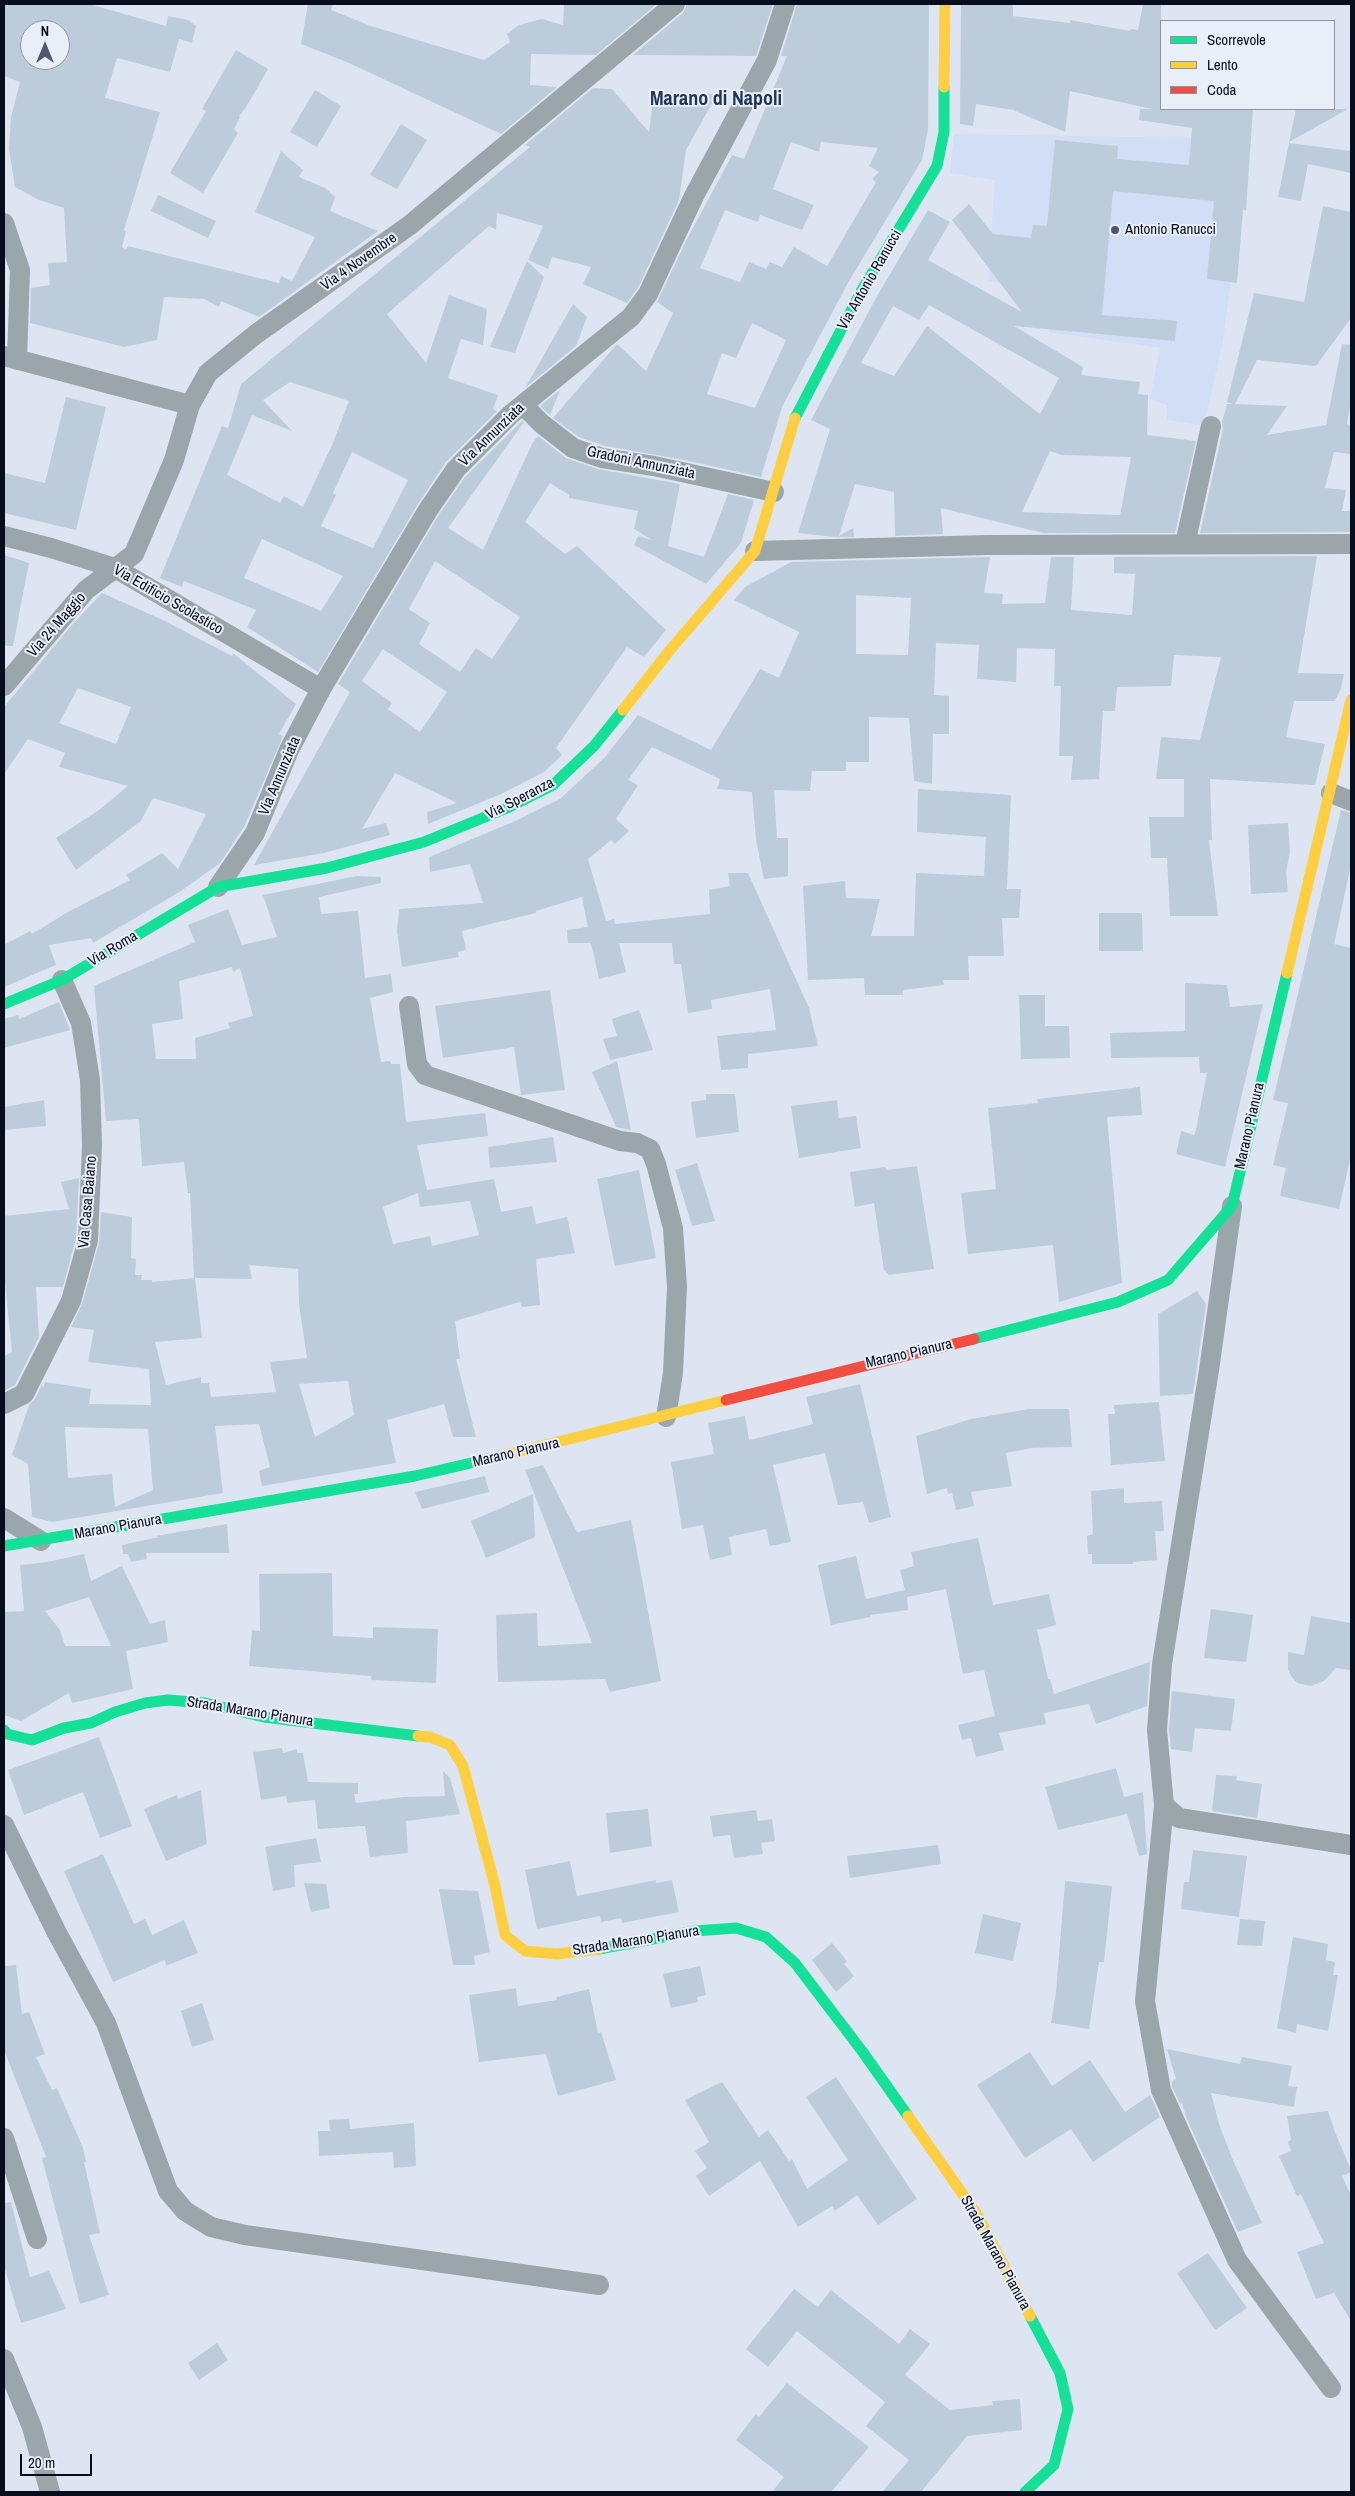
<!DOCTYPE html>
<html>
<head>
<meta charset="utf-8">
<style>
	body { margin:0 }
	#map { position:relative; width:1355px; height:2496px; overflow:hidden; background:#dde5f3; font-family:"Archivo Narrow",sans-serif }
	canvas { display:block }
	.frame { position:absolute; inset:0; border:5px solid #060e1d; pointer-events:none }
	.legend { position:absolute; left:1160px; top:20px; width:175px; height:90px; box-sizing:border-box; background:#e9eff8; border:1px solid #8e95a0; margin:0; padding:6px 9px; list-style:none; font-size:15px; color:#060e1d }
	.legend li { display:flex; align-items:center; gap:10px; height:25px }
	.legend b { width:25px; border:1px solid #8e95a0 }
	.north { position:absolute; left:20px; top:20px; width:50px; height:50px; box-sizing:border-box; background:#e9eff8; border:1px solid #8e95a0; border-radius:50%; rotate:0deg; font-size:14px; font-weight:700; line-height:20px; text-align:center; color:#060e1d }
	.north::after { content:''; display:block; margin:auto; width:18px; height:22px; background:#515968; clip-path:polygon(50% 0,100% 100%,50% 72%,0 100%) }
	.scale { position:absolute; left:20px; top:2454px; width:72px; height:22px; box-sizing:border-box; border:2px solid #060e1d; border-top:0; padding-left:6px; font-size:15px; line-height:18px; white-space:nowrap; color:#060e1d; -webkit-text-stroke:4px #e9eff8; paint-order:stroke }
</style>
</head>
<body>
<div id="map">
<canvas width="1355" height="2496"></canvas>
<div class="frame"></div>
<ul class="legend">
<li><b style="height:6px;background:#16e098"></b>Scorrevole</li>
<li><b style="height:6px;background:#ffcf43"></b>Lento</li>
<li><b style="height:6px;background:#f24e42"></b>Coda</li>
</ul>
<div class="north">N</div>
<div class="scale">20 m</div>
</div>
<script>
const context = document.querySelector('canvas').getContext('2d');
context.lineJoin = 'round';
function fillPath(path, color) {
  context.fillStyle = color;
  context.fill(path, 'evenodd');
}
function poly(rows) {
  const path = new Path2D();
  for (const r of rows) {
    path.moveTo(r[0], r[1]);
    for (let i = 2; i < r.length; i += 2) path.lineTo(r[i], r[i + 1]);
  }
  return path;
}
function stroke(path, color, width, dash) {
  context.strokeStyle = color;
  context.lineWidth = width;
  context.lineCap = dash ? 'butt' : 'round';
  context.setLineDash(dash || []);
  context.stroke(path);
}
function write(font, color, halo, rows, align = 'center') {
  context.font = font + ' "Archivo Narrow",sans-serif';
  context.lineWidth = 4;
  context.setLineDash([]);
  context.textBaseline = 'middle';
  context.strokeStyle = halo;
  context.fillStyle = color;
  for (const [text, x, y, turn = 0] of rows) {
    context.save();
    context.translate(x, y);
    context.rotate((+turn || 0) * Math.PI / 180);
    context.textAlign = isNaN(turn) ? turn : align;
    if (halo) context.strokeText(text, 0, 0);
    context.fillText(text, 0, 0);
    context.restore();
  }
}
fillPath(poly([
	[954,134,1250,139,1223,341,1204,426,1167,420,1167,405,1150,399,1160,348,1049,332,1048,289,988,281,995,180,950,173]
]), '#d1def5');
fillPath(poly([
	[4,4,89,4,166,26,168,16,188,20,196,26,192,43,179,39,170,72,117,58,105,98,160,112,124,230,126,231,122,247,126,249,128,246,279,283,281,276,292,281,315,237,255,212,281,151,303,170,299,177,325,188,335,197,330,211,378,231,259,317,221,301,219,307,204,299,164,297,157,340,124,347,30,323,31,288,50,285,48,263,67,262,64,208,39,200,15,187,9,149,11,117,20,82,4,76],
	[30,30,60,30,60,60,30,60],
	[308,4,333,4,331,10,371,26,484,60,510,42,507,34,519,25,542,19,563,25,564,4,657,4,596,55,531,54,530,85,557,87,501,134,349,63,301,44],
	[687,4,773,4,756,56,633,55,683,13],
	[797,4,929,4,928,130,922,160,849,281,782,407,761,477,685,460,605,446,579,437,553,418,617,344,646,371,673,313,657,302,686,241,732,155,744,159,787,56,781,56],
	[791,142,819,152,821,142,878,148,869,166,879,172,872,179,876,182,827,266,794,247,782,267,770,262,766,269,749,262,740,282,700,268,725,210,758,222,760,215,802,230,814,205,773,189],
	[752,323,786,340,755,408,707,394,722,353,736,358],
	[961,4,1013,4,1013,16,1070,23,1070,20,1130,31,1131,29,1138,30,1143,4,1161,4,1161,109,1253,109,1246,210,1243,210,1237,283,1207,279,1214,201,1113,191,1102,315,1177,321,1175,341,1014,326,1083,367,1081,375,1140,382,1138,394,1148,395,1147,435,1196,441,1175,533,1043,533,941,508,943,534,895,536,894,492,855,484,839,536,853,528,854,537,834,537,798,533,830,429,811,420,877,296,928,210,950,222,928,260,1022,312,952,220,969,204,993,234,1031,238,1033,225,1047,226,1055,140,1118,146,1117,159,1189,165,1192,128,1139,120,1140,109,1152,109,1070,91,1065,132,1013,110,976,104,973,126,960,124],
	[929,305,1059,378,1040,414,927,326,894,376,861,363,893,306,919,320],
	[1050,451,1062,455,1131,457,1120,515,1022,512],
	[236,50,268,69,245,109,239,116,240,117,234,129,238,133,203,193,170,173,206,111,202,109],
	[593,88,612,89,649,132,654,91,717,94,686,150,679,200,638,288,627,303,583,284,591,267,552,257,548,269,528,260,543,226,497,213,496,230,489,226,387,314,426,363,449,295,487,309,483,345,461,339,448,378,498,395,493,409,497,411,446,462,418,504,318,672,247,627,256,610,184,581,182,587,160,578,222,426,228,428,241,384,530,147,525,145],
	[290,382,349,401,332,445,303,507,284,496,280,503,227,475,252,415,292,431,263,400],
	[352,452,408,480,373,548,321,526,336,495,333,493],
	[262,539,343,576,321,611,244,578],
	[315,90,341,106,317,147,290,132],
	[1296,109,1348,109,1289,142],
	[401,124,427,140,397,189,370,175],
	[1289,143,1351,151,1351,173,1308,164,1301,201,1278,197],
	[158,195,216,221,208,238,151,211],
	[1323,206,1351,212,1351,318,1316,366,1257,360,1235,404,1287,406,1267,435,1326,425,1342,344,1351,345,1351,401,1347,424,1351,425,1351,454,1334,452,1325,488,1346,490,1342,511,1351,511,1351,532,1200,533,1223,429,1222,422,1227,404,1232,404,1227,402,1254,293,1304,302],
	[527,261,544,277,515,353,490,347],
	[573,304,587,317,576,346,525,388],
	[560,390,550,415,540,406],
	[66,397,106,407,76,530,4,513,4,473,45,483],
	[522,421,524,422,448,528,483,550,532,444,538,436,566,458,598,469,680,484,668,546,704,557,728,494,754,500,741,543,706,584,634,545,638,536,652,540,634,529,638,511,569,498,569,495,550,483,525,522,565,554,577,546,666,630,644,657,627,647,556,748,562,755,544,772,501,794,428,824,427,812,457,803,395,773,362,829,386,823,390,835,324,853,254,865,350,692,338,684,438,516,465,477],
	[435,561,520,617,492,659,476,648,460,672,419,644,430,623,409,609],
	[383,649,447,692,420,732,388,709,392,703,362,681],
	[4,555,29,563,13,646,4,646],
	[1317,556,1298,673,1344,674,1341,688,1335,701,1294,701,1286,737,1325,744,1315,785,1210,779,1212,840,1209,840,1218,916,1170,916,1167,858,1151,858,1149,817,1184,817,1184,779,1156,779,1161,737,1200,740,1221,657,1174,655,1171,686,1117,687,1115,711,1103,711,1099,779,1071,780,1073,756,1059,756,1061,686,1054,686,1055,649,1017,648,1016,682,977,679,979,645,936,643,934,695,949,696,949,734,933,734,932,784,914,781,909,718,869,717,869,762,846,762,846,771,812,771,810,791,774,790,777,838,788,838,788,876,764,879,756,840,752,792,717,789,720,779,652,747,628,780,638,785,616,819,629,831,615,844,611,840,588,859,606,921,614,919,615,924,710,914,709,890,730,886,728,873,748,873,809,1008,818,1046,748,1054,748,1068,721,1070,717,1036,776,1030,770,989,711,1000,712,1009,688,1013,681,964,674,964,672,943,619,943,626,972,599,979,591,943,568,943,567,930,588,927,582,897,536,911,536,913,462,931,466,950,458,952,459,957,402,967,397,931,399,909,483,903,470,864,430,872,429,857,513,822,560,799,605,757,638,715,711,750,760,669,779,678,799,632,734,600,745,587,791,562,990,557,984,593,1003,594,1002,604,1045,603,1051,557,1074,557,1071,610,1132,615,1135,574,1114,573,1114,557],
	[856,595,911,598,908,655,856,654],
	[102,593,163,620,232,656,233,653,296,704,279,734,283,736,244,827,220,863,181,891,93,943,91,938,49,945,56,965,4,987,4,945,30,931,32,934,68,912,130,880,126,875,162,853,178,869,206,814,153,798,141,821,76,870,56,838,99,810,128,786,59,767,65,753,28,739,4,774,4,707,71,626],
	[78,688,131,707,116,744,59,723],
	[918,789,1011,795,1007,889,1021,889,1019,918,1002,918,1004,956,968,956,969,980,943,980,944,985,903,990,903,995,865,995,864,978,808,980,803,886,845,881,846,898,880,899,871,936,914,936,916,873,984,876,986,837,917,832],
	[1341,810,1351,813,1351,865,1334,944,1351,948,1351,1155,1339,1209,1280,1196,1286,1168,1273,1165,1288,1103,1273,1100],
	[1288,823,1290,852,1286,872,1288,892,1251,894,1248,825],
	[357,876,381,877,381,883,319,897,321,914,358,911,365,978,391,974,393,992,370,998,381,1062,390,1061,391,1064,400,1064,406,1122,485,1113,488,1136,417,1145,427,1190,494,1179,501,1212,532,1206,536,1224,567,1217,575,1253,536,1259,540,1305,522,1307,520,1302,455,1321,460,1359,456,1359,476,1437,453,1437,444,1404,387,1420,396,1463,262,1486,259,1471,270,1467,259,1424,215,1426,223,1493,52,1522,32,1517,28,1464,12,1455,29,1405,35,1399,42,1384,43,1388,45,1382,91,1389,89,1404,151,1405,149,1369,88,1362,94,1330,71,1327,82,1304,99,1243,101,1212,132,1217,131,1258,136,1259,135,1275,142,1275,141,1280,152,1280,152,1282,194,1278,190,1193,188,1193,184,1162,142,1166,139,1119,106,1121,94,986,195,942,188,925,228,909,242,945,277,937,263,895],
	[232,967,233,972,240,968,253,1016,228,1023,230,1028,195,1038,196,1059,156,1059,152,1024,183,1019,179,981],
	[418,1193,420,1207,470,1201,479,1235,432,1246,430,1236,393,1244,383,1207],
	[249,1265,298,1269,299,1304,307,1358,270,1362,276,1392,211,1397,209,1383,201,1383,201,1377,166,1385,155,1342,202,1338,195,1278,252,1279],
	[348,1381,354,1415,315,1437,299,1384],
	[65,1427,148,1429,153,1490,115,1507,112,1474,68,1478],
	[1099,913,1142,913,1143,951,1099,951],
	[1185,983,1227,985,1230,1007,1263,1004,1225,1167,1176,1154,1181,1131,1194,1135,1196,1130,1207,1073,1200,1073,1199,1057,1111,1058,1110,1033,1185,1031],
	[550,990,565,1090,521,1095,514,1047,443,1058,435,1006],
	[1019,995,1045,995,1045,1026,1069,1026,1070,1058,1021,1059],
	[59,1002,70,1030,4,1048,4,1019,18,1015,19,1019],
	[639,1010,653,1050,610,1060,603,1039,617,1036,612,1019],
	[617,1061,631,1130,616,1127,592,1072],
	[1140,1087,1142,1115,1107,1117,1122,1283,1059,1302,1053,1245,968,1254,961,1193,996,1189,988,1108,1038,1103,1037,1099],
	[706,1094,735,1094,739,1132,696,1138,691,1102,706,1100],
	[44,1100,46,1126,4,1130,4,1107],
	[837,1100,839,1118,856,1116,861,1148,799,1158,791,1106],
	[553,1137,557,1162,490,1168,488,1147],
	[697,1163,715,1221,692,1226,675,1170],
	[917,1166,934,1269,889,1275,884,1270,874,1203,855,1207,850,1172,885,1167,887,1170],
	[639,1170,656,1258,615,1266,597,1179],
	[79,1178,76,1238,63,1287,36,1287,39,1337,15,1385,4,1391,4,1356,12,1352,4,1273,4,1216,69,1209,61,1182],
	[1197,1291,1206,1304,1193,1394,1160,1396,1158,1314],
	[860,1384,891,1517,869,1523,863,1502,838,1505,825,1453,773,1465,791,1542,770,1546,766,1529,729,1537,732,1555,710,1560,703,1525,682,1529,671,1462,714,1454,708,1423,745,1416,749,1440,813,1424,806,1397],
	[1159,1402,1165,1461,1111,1465,1108,1414,1115,1414,1114,1405],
	[1029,1409,1069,1409,1072,1447,1031,1448,1006,1453,1012,1486,971,1492,974,1506,956,1510,952,1493,948,1494,947,1488,927,1494,916,1436,971,1419],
	[543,1465,577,1532,631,1520,661,1681,610,1692,605,1679,498,1682,496,1615,537,1613,538,1646,592,1643,525,1470],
	[485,1476,489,1492,422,1509,415,1492],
	[1124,1488,1124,1503,1162,1501,1164,1531,1155,1531,1157,1560,1133,1562,1133,1564,1092,1564,1092,1554,1088,1554,1087,1536,1093,1534,1091,1491],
	[533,1494,535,1537,486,1558,471,1521],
	[227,1524,229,1553,146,1553,147,1559,131,1562,128,1554,123,1554,122,1545,159,1537,155,1536],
	[978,1538,993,1605,1049,1594,1056,1625,1037,1630,1048,1679,1050,1679,1054,1694,1150,1662,1147,1706,1096,1724,1089,1704,1044,1713,1046,1724,999,1733,1004,1750,976,1757,971,1738,962,1740,958,1725,995,1716,984,1670,963,1674,946,1589,907,1597,908,1610,870,1615,870,1617,831,1625,818,1565,856,1556,866,1599,905,1590,900,1570,914,1566,911,1552],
	[84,1554,91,1581,122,1566,150,1624,165,1620,168,1642,126,1651,133,1689,72,1703,69,1693,21,1721,4,1715,4,1612,24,1611,20,1565,47,1562],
	[89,1597,111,1646,65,1646,60,1630,45,1611],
	[332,1573,333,1636,373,1638,373,1627,438,1629,436,1683,371,1680,371,1676,249,1666,252,1630,260,1631,259,1574],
	[1211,1609,1253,1615,1246,1662,1204,1658],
	[1311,1616,1351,1623,1351,1670,1336,1668,1324,1681,1311,1686,1297,1683,1292,1677,1288,1670,1288,1652,1304,1655],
	[1172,1691,1235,1699,1231,1731,1195,1728,1192,1752,1171,1749,1169,1730],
	[99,1737,132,1826,100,1838,83,1792,24,1815,8,1770],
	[282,1748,283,1753,297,1749,297,1753,303,1753,308,1782,358,1783,358,1794,354,1794,356,1803,404,1797,445,1796,443,1771,450,1778,460,1814,406,1821,408,1853,370,1857,365,1826,318,1829,315,1800,288,1803,286,1796,261,1800,253,1752],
	[1116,1768,1124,1797,1143,1792,1147,1854,1139,1856,1127,1814,1058,1830,1045,1787],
	[1216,1775,1237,1776,1236,1780,1262,1784,1257,1818,1212,1811],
	[201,1790,207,1844,166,1861,144,1809,177,1795,178,1799],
	[648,1809,652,1846,610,1853,606,1813],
	[756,1810,758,1821,772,1819,775,1841,761,1843,763,1854,734,1858,730,1835,713,1837,710,1816],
	[316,1838,321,1862,294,1865,295,1887,273,1891,265,1847],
	[938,1845,941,1864,850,1878,847,1856],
	[1193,1850,1247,1856,1239,1917,1181,1909,1184,1882,1189,1882],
	[103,1854,134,1924,145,1919,152,1935,184,1920,198,1953,166,1966,165,1960,113,1982,64,1871],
	[570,1861,577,1896,656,1880,656,1883,672,1880,679,1912,622,1923,621,1918,601,1922,600,1916,537,1929,525,1870],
	[1065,1881,1112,1886,1104,1962,1099,1962,1089,2029,1051,2023,1056,1992],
	[304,1883,326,1884,330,1908,311,1912],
	[439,1889,478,1891,490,1952,474,1956,475,1965,453,1965],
	[983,1914,1021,1923,1013,1961,975,1953],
	[1240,1919,1265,1921,1262,1946,1237,1945],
	[1293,1937,1328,1944,1326,1960,1335,1962,1333,1975,1338,1975,1328,2031,1297,2024,1296,2033,1277,2028],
	[832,1943,847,1961,844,1964,854,1976,836,1992,812,1960],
	[16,1965,22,2014,29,2012,45,2054,36,2057,52,2090,57,2088,83,2148,86,2162,84,2162,100,2233,89,2235,109,2295,80,2304,42,2158,46,2157,4,2050,4,1966],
	[700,1966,706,1995,697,1997,698,2002,671,2008,663,1974],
	[516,1988,518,2006,557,2000,556,1997,589,1989,598,2033,601,2032,616,2080,558,2096,546,2054,479,2062,469,1995],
	[202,2003,214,2040,192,2047,181,2011],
	[1167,2049,1240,2064,1242,2057,1292,2066,1288,2086,1297,2087,1294,2107,1211,2093,1219,2124,1232,2158,1262,2223,1238,2232,1186,2117,1182,2103,1180,2104,1172,2086,1172,2081,1176,2079],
	[1030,2052,1052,2086,1090,2060,1125,2112,1150,2095,1160,2117,1093,2162,1071,2129,1025,2158,977,2085],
	[836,2077,917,2199,878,2225,857,2195,835,2211,832,2206,798,2227,760,2161,709,2196,696,2176,707,2168,695,2151,709,2142,685,2100,722,2082,759,2137,768,2130,789,2161,792,2159,807,2189,848,2160,806,2097],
	[1328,2111,1335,2132,1351,2170,1351,2172,1342,2176,1351,2195,1351,2321,1334,2293,1316,2299,1297,2252,1324,2243,1301,2194,1297,2196,1279,2156,1291,2151,1288,2142,1291,2140,1287,2116],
	[349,2119,350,2129,414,2123,416,2166,394,2168,393,2152,319,2156,318,2131,330,2131,329,2120],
	[11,2202,30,2277,49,2271,66,2309,21,2323,4,2266,4,2203],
	[1208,2253,1247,2308,1215,2330,1177,2273],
	[794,2289,818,2307,831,2290,899,2344,910,2329,930,2344,905,2375,950,2410,993,2405,992,2401,1020,2399,1022,2430,967,2436,921,2492,882,2492,909,2460,866,2426,885,2402,797,2331,768,2367,746,2349],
	[217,2343,228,2360,199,2380,188,2363],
	[787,2383,869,2447,831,2492,772,2492,784,2477,736,2440,756,2414,759,2417]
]), '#bdccdb');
stroke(poly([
	[4,223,20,270,17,360],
	[4,356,190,405],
	[523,405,542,424,573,448,602,458,654,466,774,492],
	[4,536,51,548,115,568,321,689],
	[1185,544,1211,426],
	[755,551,988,545,1351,544],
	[4,686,86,590,134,554,174,460,190,405,208,373,256,334,410,225,675,4],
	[1331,793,1351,801],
	[218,887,255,833,289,750,321,689,428,510,456,469,510,415,631,317,648,294,694,196,767,60,785,4],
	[409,1006,417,1064,425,1075,620,1141,637,1143,650,1149,656,1164,673,1228,677,1287,673,1373,666,1417],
	[1232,1206,1209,1370,1162,1664,1157,1730,1164,1805,1145,2001,1161,2090,1237,2260,1331,2388],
	[4,1404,24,1394,71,1301,88,1240,92,1146,90,1080,81,1023,62,980],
	[4,1518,41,1541],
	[1164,1805,1179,1818,1351,1845],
	[4,1825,56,1931,106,2023,168,2191,185,2211,211,2227,245,2235,599,2285],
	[4,2138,37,2239],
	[4,2359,32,2427,50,2492]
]), '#9aa6a9', 20);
stroke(poly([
	[795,418,863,288,937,166,944,132,944,87],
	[4,1004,62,980,218,887,327,868,424,842,507,808,553,785,594,746,623,710],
	[974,1339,1118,1302,1168,1280,1232,1206,1287,973],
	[4,1546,415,1476,501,1456],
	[4,1730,7,1734,32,1740,64,1728,91,1723,115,1712,145,1703,168,1700,205,1703,264,1717,418,1736],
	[599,1949,695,1931,736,1928,766,1937,795,1963,862,2051,908,2116],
	[1025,2492,1054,2465,1068,2409,1060,2373,1030,2316]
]), '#16e098', 11);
stroke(poly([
	[944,87,945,4],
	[623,710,670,650,755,551,795,418],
	[1287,973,1351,700],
	[501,1456,726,1400],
	[418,1736,430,1737,450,1745,463,1766,495,1886,505,1935,525,1951,557,1954,599,1949],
	[908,2116,978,2216,1030,2316]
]), '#ffcf43', 11);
stroke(poly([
	[726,1400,974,1339]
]), '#f24e42', 11);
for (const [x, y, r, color] of [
	[1115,230,5,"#515968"]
]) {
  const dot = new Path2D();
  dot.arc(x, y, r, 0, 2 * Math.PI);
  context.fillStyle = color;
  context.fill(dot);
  stroke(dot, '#e9eff8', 2);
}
write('15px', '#060e1d', '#e9eff8', [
	["Antonio Ranucci",1125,230]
], 'left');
write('15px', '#060e1d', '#e9eff8', [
	["Via 4 Novembre",359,262,-35],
	["Via Antonio Ranucci",870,280,-60],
	["Via Annunziata",492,435,-44],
	["Gradoni Annunziata",641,463,12],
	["Via Edificio Scolastico",168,600,30],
	["Via 24 Maggio",57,625,-49],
	["Via Annunziata",280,776,-67],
	["Via Speranza",520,799,-27],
	["Via Roma",113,949,-31],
	["Marano Pianura",1250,1126,-77],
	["Via Casa Baiano",88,1202,-85],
	["Marano Pianura",909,1354,-13],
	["Marano Pianura",516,1453,-13],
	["Marano Pianura",118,1527,-10],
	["Strada Marano Pianura",250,1712,9],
	["Strada Marano Pianura",636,1941,-9],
	["Strada Marano Pianura",995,2253,61]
]);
write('bold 20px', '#223559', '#e9eff8', [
	["Marano di Napoli",716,100]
]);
</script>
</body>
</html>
